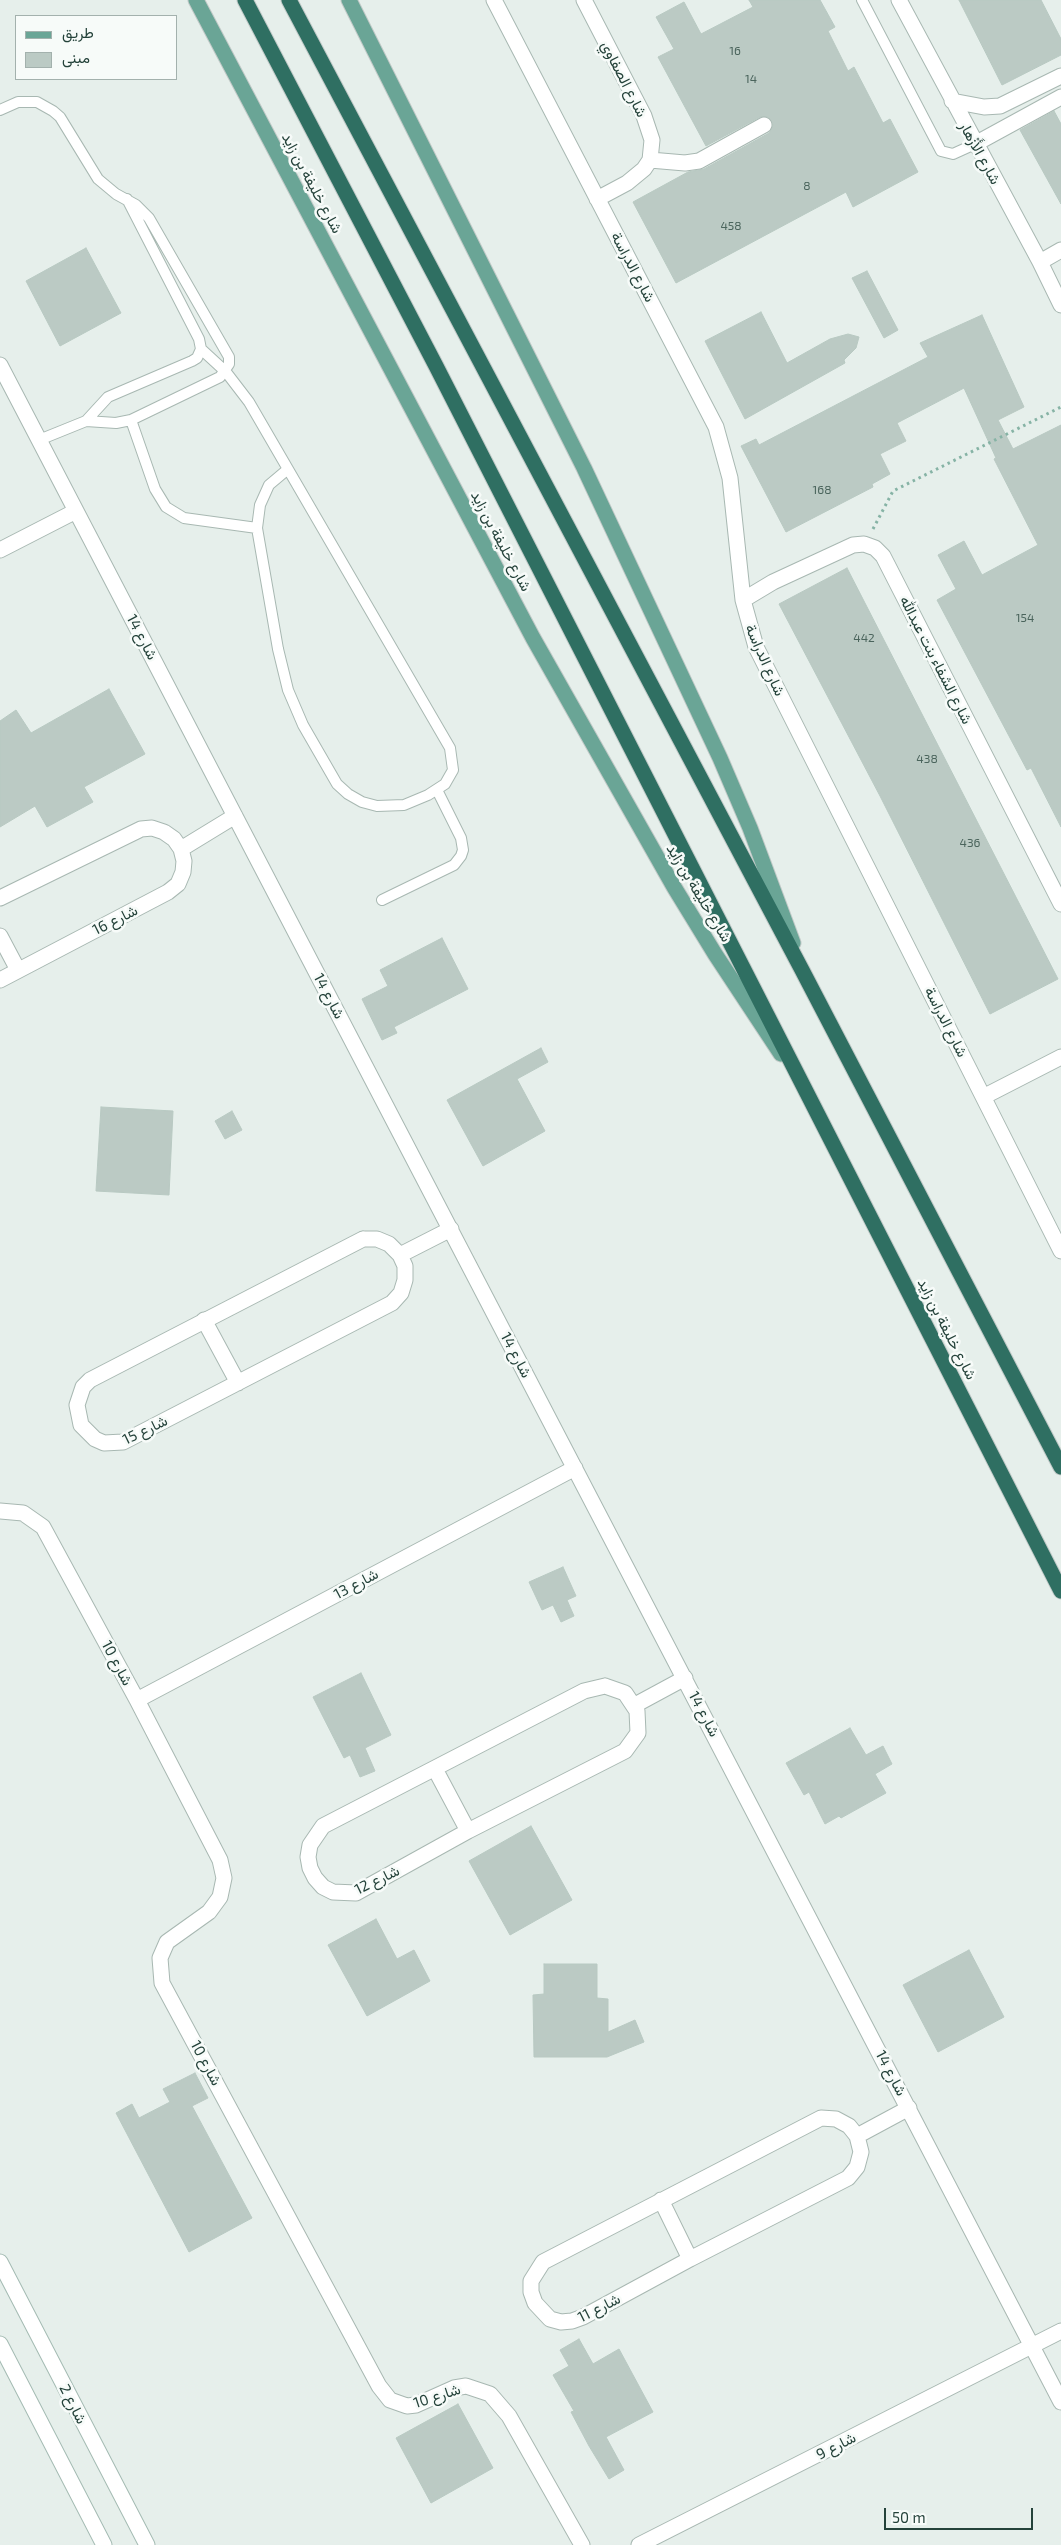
<!DOCTYPE html>
<html>
<head>
<meta charset="utf-8">
<style>
	body { margin:0 }
	#map { position:relative; width:1061px; height:2545px; overflow:hidden; background:#e6efeb; font-family:"Exo 2",Vazirmatn,sans-serif }
	canvas { display:block }
	.legend { position:absolute; left:15px; top:15px; width:162px; height:65px; box-sizing:border-box; background:#f7fbf9; border:1px solid #a3b1ad; margin:0; padding:6px 9px; list-style:none; font-size:15px; color:#24423a }
	.legend li { display:flex; align-items:center; gap:10px; height:25px }
	.legend b { width:25px; border:1px solid #a3b1ad }
	.scale { position:absolute; left:884px; top:2508px; width:149px; height:22px; box-sizing:border-box; border:2px solid #24423a; border-top:0; padding-left:6px; font-size:15px; line-height:18px; white-space:nowrap; color:#24423a; -webkit-text-stroke:4px #f7fbf9; paint-order:stroke }
</style>
</head>
<body>
<div id="map">
<canvas width="1061" height="2545"></canvas>
<ul class="legend">
<li><b style="height:6px;background:#6aa596"></b>طريق</li>
<li><b style="height:14px;background:#bbcac4"></b>مبنى</li>
</ul>
<div class="scale">50 m</div>
</div>
<script>
const context = document.querySelector('canvas').getContext('2d');
context.lineJoin = 'round';
function fillPath(path, color) {
  context.fillStyle = color;
  context.fill(path, 'evenodd');
}
function poly(rows) {
  const path = new Path2D();
  for (const r of rows) {
    path.moveTo(r[0], r[1]);
    for (let i = 2; i < r.length; i += 2) path.lineTo(r[i], r[i + 1]);
  }
  return path;
}
function stroke(path, color, width, dash) {
  context.strokeStyle = color;
  context.lineWidth = width;
  context.lineCap = dash ? 'butt' : 'round';
  context.setLineDash(dash || []);
  context.stroke(path);
}
function write(font, color, halo, rows, align = 'center') {
  context.font = font + ' "Exo 2",Vazirmatn,sans-serif';
  context.lineWidth = 5;
  context.setLineDash([]);
  context.textBaseline = 'middle';
  context.strokeStyle = halo;
  context.fillStyle = color;
  for (const [text, x, y, turn = 0] of rows) {
    context.save();
    context.translate(x, y);
    context.rotate((+turn || 0) * Math.PI / 180);
    context.textAlign = isNaN(turn) ? turn : align;
    if (halo) context.strokeText(text, 0, 0);
    context.fillText(text, 0, 0);
    context.restore();
  }
}
const building = poly([
	[749,0,820,0,835,27,828,31,848,71,854,67,883,123,890,119,918,172,853,207,846,192,676,283,633,202,688,172,704,169,769,133,773,125,768,117,760,117,706,146,658,57,674,49,656,17,684,2,701,34,753,7,749,0],
	[959,0,1041,0,1061,39,1061,55,1002,85,959,0],
	[1054,111,1061,124,1061,204,1020,130,1054,111],
	[86,248,121,313,60,346,26,281,86,248],
	[867,271,898,330,884,338,852,278,867,271],
	[761,312,787,363,830,339,848,334,859,337,856,348,844,360,845,363,745,419,705,341,761,312],
	[982,315,1024,407,998,420,1013,449,1061,425,1061,827,1031,768,1027,770,937,600,956,589,938,555,964,541,982,575,1038,545,994,459,996,458,964,388,897,423,906,441,880,454,890,474,872,484,873,487,786,532,741,446,756,439,759,445,928,357,920,343,982,315],
	[847,568,1058,979,990,1014,880,796,779,604,847,568],
	[109,689,145,754,84,787,93,802,47,827,35,806,0,827,0,721,16,710,31,733,109,689],
	[442,938,468,989,394,1027,397,1033,382,1040,362,999,388,986,380,970,442,938],
	[541,1048,548,1062,517,1079,545,1131,483,1166,447,1100,541,1048],
	[101,1107,173,1111,169,1195,96,1191,101,1107],
	[232,1111,242,1130,225,1139,215,1121,232,1111],
	[563,1567,576,1596,567,1600,574,1616,561,1622,553,1605,542,1610,529,1582,563,1567],
	[361,1673,391,1735,365,1748,375,1771,360,1777,350,1755,344,1758,313,1697,361,1673],
	[850,1728,866,1755,883,1746,892,1764,875,1774,886,1793,841,1818,839,1816,825,1824,809,1792,804,1795,786,1763,850,1728],
	[531,1826,572,1900,510,1935,469,1861,531,1826],
	[376,1919,397,1959,414,1950,430,1981,367,2016,328,1945,376,1919],
	[969,1950,1004,2017,938,2052,903,1985,969,1950],
	[544,1964,597,1964,597,1998,608,1999,608,2032,635,2020,644,2042,607,2057,534,2057,533,1995,544,1994,544,1964],
	[195,2073,208,2098,192,2106,252,2218,189,2252,116,2113,132,2104,139,2118,170,2102,163,2089,195,2073],
	[579,2339,593,2364,619,2349,653,2412,606,2437,624,2470,609,2479,589,2446,571,2412,574,2411,553,2375,569,2366,560,2350,579,2339],
	[458,2404,493,2468,431,2503,396,2438,458,2404]
]);
fillPath(building, '#bbcac4');
stroke(building, '#b8c9c2', 1);
const lane = poly([
	[862,0,941,151,953,154,975,144],
	[0,110,18,102,37,102,53,111,60,117,98,179,116,194,136,205,149,218,229,357,229,364,220,377,131,420,116,423,86,421,39,440],
	[201,349,226,372,249,402,450,748,453,770,445,784,428,795,404,805,377,806,362,802,348,794,337,784,303,725,288,690,278,649,257,528,260,505,269,485,288,469],
	[131,420,155,489,166,507,184,518,257,528],
	[86,421,108,397,192,361,197,358,201,349,199,339,127,199],
	[382,900,454,865,461,856,463,850,461,838,437,790]
]);
const street = poly([
	[494,0,716,427,730,478,743,600,756,647,1061,1251],
	[584,0,644,116,652,140,650,160,644,169,627,183,597,199],
	[899,0,1040,262,1061,305],
	[952,101,984,107,1000,106,1061,76],
	[975,144,1061,97],
	[650,160,685,163,699,161,764,125],
	[1040,262,1061,250],
	[0,365,1061,2402],
	[0,550,76,511],
	[743,600,773,582,853,545,864,544,875,548,883,556,1061,904],
	[181,849,235,816],
	[0,898,141,829,152,828,164,832,174,839,181,849,184,861,183,872,178,884,168,892,0,980],
	[0,936,18,970],
	[985,1096,1061,1057],
	[363,1239,377,1239,389,1244,400,1255,405,1266,405,1280,401,1293,392,1303,123,1442,104,1443,95,1439,81,1425,77,1405,83,1387,90,1380,363,1239],
	[400,1255,451,1229],
	[204,1320,238,1383],
	[0,1511,23,1513,43,1527,137,1700,220,1860,224,1878,220,1897,209,1912,167,1942,160,1958,162,1983,379,2386,390,2400,407,2406,416,2405,454,2388,466,2386,490,2394,509,2416,582,2545],
	[605,1686,625,1693,637,1711,638,1733,625,1751,468,1831,356,1893,333,1892,323,1887,315,1878,310,1868,308,1857,310,1845,323,1826,584,1691,605,1686],
	[137,1700,575,1468],
	[635,1705,685,1678],
	[435,1769,468,1831],
	[821,2118,836,2119,849,2126,857,2136,861,2152,857,2167,848,2178,690,2259,583,2317,572,2321,561,2322,550,2319,535,2303,531,2292,531,2281,543,2262,821,2118],
	[857,2136,909,2108],
	[661,2200,690,2259],
	[639,2545,1061,2331]
]);
const secondary = poly([
	[0,2262,147,2545],
	[0,2344,104,2545]
]);
const primary = poly([
	[196,0,533,638,674,887,715,954,781,1054],
	[349,0,584,468,720,758,750,828,793,943]
]);
const highway = poly([
	[245,0,436,366,1061,1591],
	[289,0,802,970,1061,1467]
]);
stroke(lane, '#a8b8b2', 12);
stroke(street, '#a8b8b2', 17);
stroke(secondary, '#a4bbb3', 17);
stroke(primary, '#c2cac8', 17);
stroke(highway, '#c2cac8', 17);
stroke(poly([
	[873,529,893,491,1061,407]
]), '#86b3a5', 3, [2.5, 4]);
stroke(lane, '#fff', 10);
stroke(street, '#fff', 15);
stroke(secondary, '#fff', 15);
stroke(primary, '#6aa596', 15);
stroke(highway, '#2f6f62', 15);
write('12px', '#4a645c', null, [
	["16",735,51],
	["14",751,79],
	["8",807,186],
	["458",731,226],
	["168",822,490],
	["154",1025,618],
	["442",864,638],
	["438",927,759],
	["436",970,843]
]);
write('15px', '#24423a', '#f7fbf9', [
	["شارع الصفاوي",624,79,63],
	["شارع الأَزْهار",980,153,61],
	["شارع خليفة بن زايد",312,183,62],
	["شارع الدراسة",633,267,62],
	["شارع خليفة بن زايد",501,541,62],
	["شارع 14",142,637,62],
	["شارع الدراسة",765,660,66],
	["شارع الشفاء بنت عبدالله",936,660,63],
	["شارع خليفة بن زايد",699,893,59],
	["شارع 16",115,920,-27],
	["شارع 14",329,996,62],
	["شارع الدراسة",946,1022,63],
	["شارع خليفة بن زايد",947,1329,63],
	["شارع 14",516,1355,62],
	["شارع 15",145,1430,-26],
	["شارع 13",356,1584,-28],
	["شارع 10",117,1663,62],
	["شارع 14",704,1714,62],
	["شارع 12",377,1880,-26],
	["شارع 10",206,2063,62],
	["شارع 14",891,2073,62],
	["شارع 11",599,2308,-27],
	["شارع 10",437,2396,-18],
	["شارع 2",73,2404,63],
	["شارع 9",836,2446,-27]
]);
</script>
</body>
</html>
